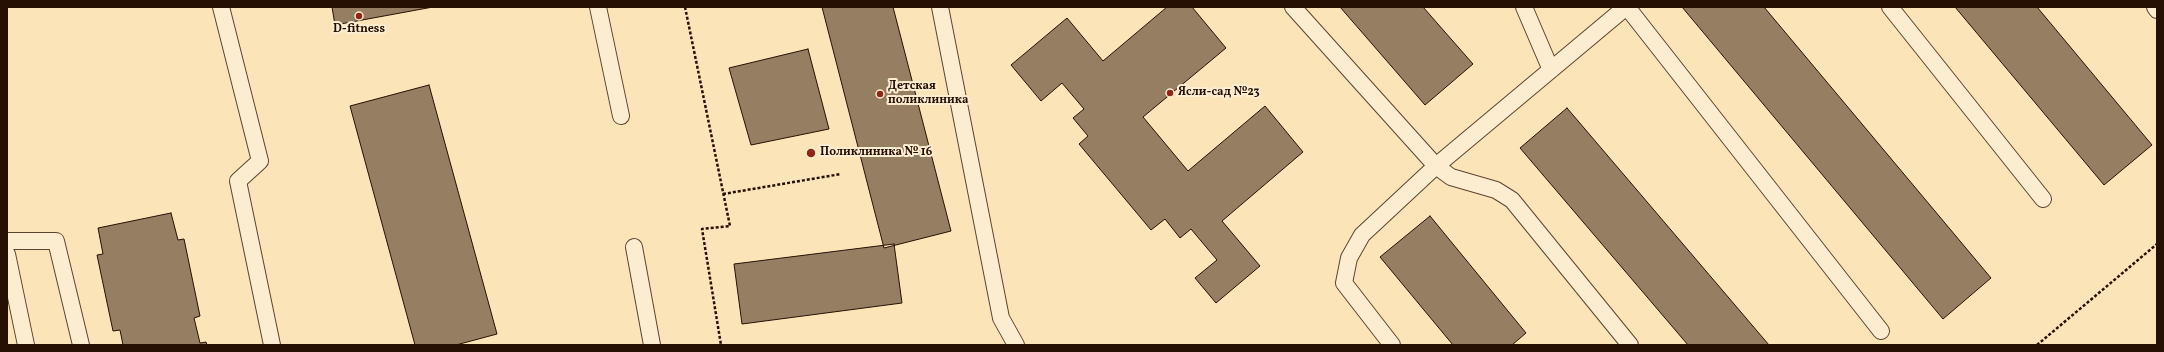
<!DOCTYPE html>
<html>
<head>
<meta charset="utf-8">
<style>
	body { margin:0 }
	#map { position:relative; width:2164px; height:352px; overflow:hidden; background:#fbe4b8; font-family:Vollkorn,serif }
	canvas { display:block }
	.frame { position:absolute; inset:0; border:8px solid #261003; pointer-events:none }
</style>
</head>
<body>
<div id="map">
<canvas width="2164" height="352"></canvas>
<div class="frame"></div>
</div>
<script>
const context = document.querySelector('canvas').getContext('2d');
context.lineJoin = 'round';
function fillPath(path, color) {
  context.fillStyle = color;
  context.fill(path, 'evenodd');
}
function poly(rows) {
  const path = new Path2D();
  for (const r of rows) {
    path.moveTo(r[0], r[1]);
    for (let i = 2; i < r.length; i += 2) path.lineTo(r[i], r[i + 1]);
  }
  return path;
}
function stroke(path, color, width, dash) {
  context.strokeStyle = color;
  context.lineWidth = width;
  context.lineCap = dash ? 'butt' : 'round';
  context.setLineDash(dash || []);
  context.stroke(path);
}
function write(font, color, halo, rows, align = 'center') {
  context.font = font + ' Vollkorn,serif';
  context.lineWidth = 4;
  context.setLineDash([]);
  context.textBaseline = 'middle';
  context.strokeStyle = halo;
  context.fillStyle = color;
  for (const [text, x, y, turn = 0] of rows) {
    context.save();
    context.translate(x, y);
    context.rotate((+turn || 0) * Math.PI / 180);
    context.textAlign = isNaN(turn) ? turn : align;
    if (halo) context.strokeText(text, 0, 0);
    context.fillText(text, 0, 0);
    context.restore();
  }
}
const building = poly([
	[332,7,433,7,335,25,332,7],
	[822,7,893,7,951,231,884,248,822,7],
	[1167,7,1192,7,1226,48,1143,117,1188,171,1265,106,1303,152,1222,221,1260,266,1216,303,1195,278,1217,260,1191,229,1180,238,1165,219,1151,230,1079,144,1088,136,1073,118,1084,109,1062,83,1041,101,1011,65,1067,18,1103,61,1167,7],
	[1340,7,1423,7,1473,64,1425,105,1340,7],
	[1682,7,1764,7,1991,278,1943,319,1682,7],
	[1955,7,2037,7,2152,145,2104,185,1955,7],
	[808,49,829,129,751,145,729,68,808,49],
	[429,85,497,334,456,345,415,345,350,106,429,85],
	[1567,108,1769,345,1688,345,1520,148,1567,108],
	[171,213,178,240,184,239,200,316,194,318,200,343,206,342,207,345,123,345,120,330,113,331,97,255,103,254,98,228,171,213],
	[1430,216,1526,333,1512,345,1453,345,1380,257,1430,216],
	[894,244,902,303,742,324,734,264,894,244]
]);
fillPath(building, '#957e61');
stroke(building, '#261003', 1);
const lane = poly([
	[221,7,260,161,238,181,272,345],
	[598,7,621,116],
	[940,7,1001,318,1016,345],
	[1293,7,1436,166,1451,177,1496,190,1512,200,1630,345],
	[1524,7,1551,70],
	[1627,7,1881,331],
	[1890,7,2043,199],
	[2155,7,2157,10],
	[7,241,56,241,81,345],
	[634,247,652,345],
	[7,254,26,345],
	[1392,345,1344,283,1349,258,1362,235,1436,166,1626,7]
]);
stroke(lane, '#5b4530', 18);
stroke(poly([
	[685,7,730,226,702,229,721,345],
	[723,194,841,174],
	[2037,345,2157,244]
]), '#261003', 2.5, [3, 2]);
stroke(lane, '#fcedd1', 16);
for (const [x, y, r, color] of [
	[359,16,4,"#8f2418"],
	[1170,93,4,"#8f2418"],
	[880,94,4,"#8f2418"],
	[811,153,5,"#8f2418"]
]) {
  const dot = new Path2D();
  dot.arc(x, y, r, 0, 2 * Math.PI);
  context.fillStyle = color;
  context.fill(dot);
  stroke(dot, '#fcedd1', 1.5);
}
write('bold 12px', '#261003', '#fcedd1', [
	["D-fitness",359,30,"center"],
	["Детская",888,87],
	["поликлиника",888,101],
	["Ясли-сад №23",1178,93],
	["Поликлиника № 16",820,153]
], 'left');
</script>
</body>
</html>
